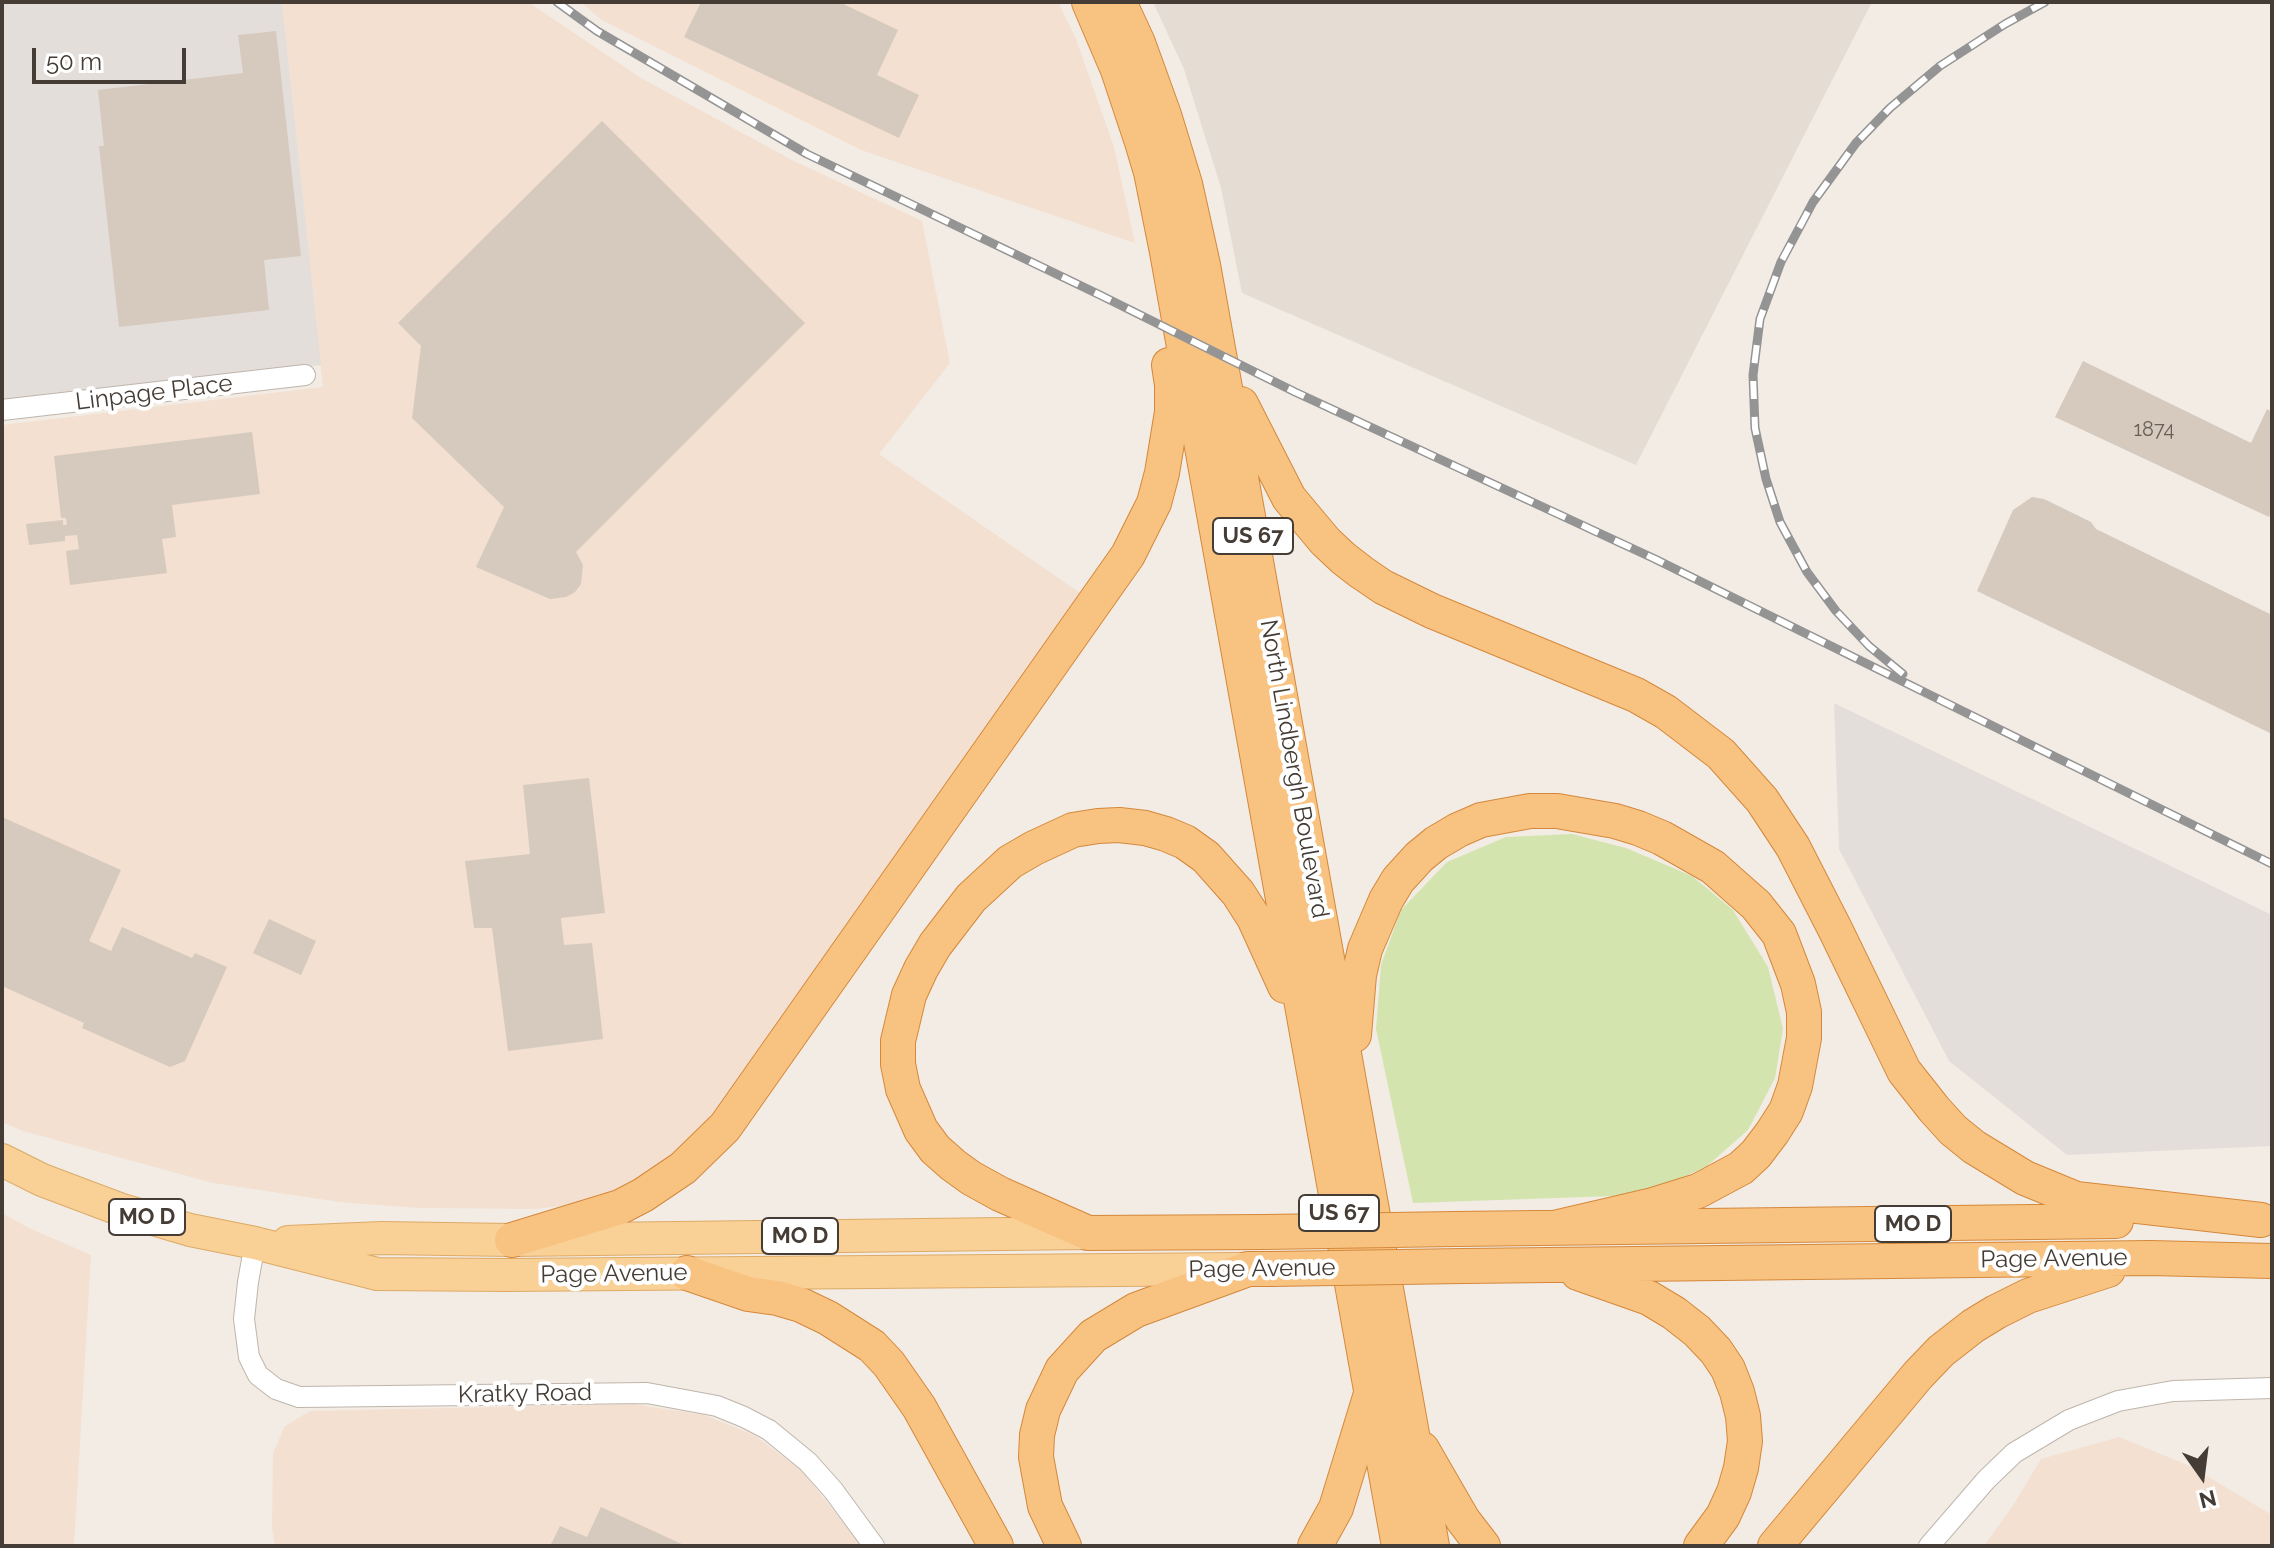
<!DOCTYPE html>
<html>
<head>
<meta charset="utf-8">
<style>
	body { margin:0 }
	#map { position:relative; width:2274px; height:1548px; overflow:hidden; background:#f2ece5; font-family:Raleway,sans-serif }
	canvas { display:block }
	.frame { position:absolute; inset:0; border:4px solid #443c35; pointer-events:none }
	.north { position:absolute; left:2162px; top:1436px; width:80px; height:80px; -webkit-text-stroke:6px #fff; paint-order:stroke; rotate:166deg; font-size:22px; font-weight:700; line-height:32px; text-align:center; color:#443c35 }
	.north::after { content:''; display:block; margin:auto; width:28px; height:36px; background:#443c35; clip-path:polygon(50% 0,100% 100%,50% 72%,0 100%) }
	.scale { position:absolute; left:32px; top:48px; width:154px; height:36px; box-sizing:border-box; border:4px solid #443c35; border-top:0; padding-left:10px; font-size:24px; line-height:28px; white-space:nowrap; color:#443c35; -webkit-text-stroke:6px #fff; paint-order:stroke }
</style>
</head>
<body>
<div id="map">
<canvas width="2274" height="1548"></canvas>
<div class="frame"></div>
<div class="north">N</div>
<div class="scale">50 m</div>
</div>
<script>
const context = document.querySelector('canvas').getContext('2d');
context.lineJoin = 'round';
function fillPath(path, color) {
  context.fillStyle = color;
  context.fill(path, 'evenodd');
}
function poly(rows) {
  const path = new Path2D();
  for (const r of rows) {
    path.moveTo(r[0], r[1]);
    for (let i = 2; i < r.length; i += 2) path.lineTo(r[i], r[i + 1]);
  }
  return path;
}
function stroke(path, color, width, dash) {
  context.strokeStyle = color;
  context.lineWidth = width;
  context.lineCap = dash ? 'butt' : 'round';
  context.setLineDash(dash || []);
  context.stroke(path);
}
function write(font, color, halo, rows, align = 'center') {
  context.font = font + ' Raleway,sans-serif';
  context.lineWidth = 8;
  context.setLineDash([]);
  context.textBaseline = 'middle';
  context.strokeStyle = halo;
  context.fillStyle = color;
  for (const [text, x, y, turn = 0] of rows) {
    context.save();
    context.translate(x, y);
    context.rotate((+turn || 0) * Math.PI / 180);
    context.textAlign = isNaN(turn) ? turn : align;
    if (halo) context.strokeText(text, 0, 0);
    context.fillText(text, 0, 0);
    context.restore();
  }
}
fillPath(poly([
	[1153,2,1872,2,1636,465,1242,293,1221,188,1184,69]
]), '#e5ddd3');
fillPath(poly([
	[282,2,528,2,641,78,794,161,922,221,950,363,879,454,1083,595,730,1099,686,1150,606,1201,535,1209,418,1208,340,1202,213,1183,23,1131,2,1122,2,425,323,387],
	[580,2,1058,2,1076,39,1114,147,1135,243,861,150,602,20],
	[2,1213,29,1228,91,1255,74,1546,2,1546],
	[633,1404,704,1415,754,1435,802,1471,862,1546,275,1546,272,1528,273,1453,285,1426,310,1411],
	[2119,1437,2190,1466,2272,1515,2272,1546,1984,1546,2012,1507,2041,1459]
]), '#f3e0d0');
fillPath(poly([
	[2,2,282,2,321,365,2,401],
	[1834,703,2272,915,2272,1146,2067,1155,1949,1061,1839,849]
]), '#e4deda');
fillPath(poly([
	[1572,834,1626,848,1692,876,1733,910,1768,967,1783,1029,1775,1078,1748,1130,1707,1166,1658,1189,1613,1196,1413,1203,1376,1029,1381,965,1401,910,1447,862,1506,837]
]), '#d3e4af');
fillPath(poly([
	[701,2,839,2,898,30,877,75,919,95,899,138,684,37],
	[276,31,301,256,264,260,269,310,119,327,99,146,104,146,98,90,243,73,238,35],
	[602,121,805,323,576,552,583,565,581,584,575,592,566,597,550,599,476,567,504,507,412,418,421,346,398,323],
	[2083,361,2251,443,2267,409,2272,412,2272,511,2269,517,2055,417],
	[252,432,260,494,172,505,176,537,162,539,167,573,70,585,66,551,79,549,77,535,65,536,65,541,29,545,26,524,63,520,63,525,67,525,66,518,61,518,54,456],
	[2032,497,2044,499,2091,522,2096,529,2272,615,2272,734,1977,591,2013,510],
	[589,778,605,913,561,918,564,945,592,943,603,1039,508,1051,492,928,474,928,465,861,530,854,523,785],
	[2,817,121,870,89,941,111,951,122,927,192,958,195,953,227,967,185,1061,170,1067,82,1028,84,1023,2,986],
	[269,919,316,941,301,975,253,953],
	[601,1507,686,1546,550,1546,560,1526,587,1537]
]), '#d6c9be');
const minor = poly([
	[2,410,305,375],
	[255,1243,248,1282,244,1319,249,1357,258,1375,276,1389,299,1397,647,1393,717,1406,744,1417,769,1430,808,1462,833,1490,874,1546],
	[1929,1546,1986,1480,2014,1453,2069,1420,2118,1401,2173,1391,2272,1388]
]);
const primary = poly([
	[2,1160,42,1180,119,1209,190,1230,255,1243,377,1274,506,1275,1241,1269],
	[288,1242,382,1238,512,1240,1088,1233]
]);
const trunk = poly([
	[1089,2,1118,70,1142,142,1151,172,1167,252,1399,1546],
	[1119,2,1138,43,1164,115,1185,184,1203,265,1432,1546],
	[1241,404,1289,498,1325,541,1343,558,1361,572,1383,587,1432,611,1636,695,1666,712,1721,754,1762,800,1793,847,1835,929,1904,1071,1934,1109,1953,1130,1974,1147,2025,1178,2076,1199,2261,1220],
	[1354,1035,1359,975,1365,949,1386,900,1398,880,1419,857,1436,843,1458,830,1481,820,1530,811,1557,811,1615,821,1638,828,1662,838,1713,867,1756,905,1779,934,1798,984,1804,1012,1804,1038,1795,1086,1786,1111,1772,1133,1756,1154,1741,1168,1698,1191,1653,1205,1554,1228],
	[1455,1229,2116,1221],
	[1264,1232,1088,1233,1000,1194,971,1178,953,1165,935,1149,921,1130,903,1089,898,1064,898,1041,909,995,921,969,935,945,971,898,1010,862,1034,848,1073,830,1098,826,1119,825,1145,828,1166,834,1185,842,1206,857,1238,893,1254,918,1285,986],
	[512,1240,620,1207,643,1195,683,1168,725,1127,1128,555,1154,503,1162,473,1172,412,1172,385,1169,365],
	[1463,1266,2150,1258,2272,1261],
	[687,1273,748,1294,777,1298,801,1305,828,1318,872,1346,889,1364,919,1407,996,1546],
	[1578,1273,1649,1298,1674,1313,1697,1331,1716,1351,1728,1369,1737,1392,1743,1416,1745,1441,1741,1468,1734,1492,1723,1516,1701,1546],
	[1422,1449,1463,1520,1483,1546],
	[1064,1546,1045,1506,1036,1457,1037,1435,1043,1410,1062,1370,1093,1336,1136,1310,1248,1269,1271,1269],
	[1315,1546,1336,1508,1370,1397],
	[1775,1546,1918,1375,1941,1351,1973,1326,1996,1312,2028,1296,2108,1270]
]);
stroke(minor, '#bfb5ab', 22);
stroke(primary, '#ddaa67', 34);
stroke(trunk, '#d5883b', 36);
stroke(minor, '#fff', 20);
stroke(primary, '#f9d096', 32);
stroke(trunk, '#f8c380', 34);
const rail = poly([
	[557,2,597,31,807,154,1100,295,1295,392,1655,559,2272,864],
	[1903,674,1869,646,1836,611,1807,572,1780,522,1766,479,1755,428,1753,375,1760,319,1781,262,1813,202,1856,143,1890,108,1940,66,2005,24,2045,2]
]);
stroke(rail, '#949494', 9);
stroke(rail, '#fff', 6, [18]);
const trunkBridge = poly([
	[1264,1232,1455,1229],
	[1271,1269,1463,1266]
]);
stroke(trunkBridge, '#d5883b', 36, []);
stroke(trunkBridge, '#f8c380', 34);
write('20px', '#685f57', null, [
	["1874",2154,430]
]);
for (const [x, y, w] of [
	[1253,536,80],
	[1339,1213,80],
	[147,1217,76],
	[1913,1224,76],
	[800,1236,76]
]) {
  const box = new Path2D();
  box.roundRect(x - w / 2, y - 18, w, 36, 6);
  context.fillStyle = '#fff';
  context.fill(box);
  stroke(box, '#443c35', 2);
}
write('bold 22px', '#443c35', null, [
	["US 67",1253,536],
	["US 67",1339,1213],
	["MO D",147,1217],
	["MO D",1913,1224],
	["MO D",800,1236]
]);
write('24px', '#443c35', '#fff', [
	["Linpage Place",154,393,-7],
	["North Lindbergh Boulevard",1294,769,80],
	["Page Avenue",2054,1259,-1],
	["Page Avenue",1262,1269,-1],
	["Page Avenue",614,1274,-1],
	["Kratky Road",525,1394,-1]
]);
</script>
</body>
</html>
